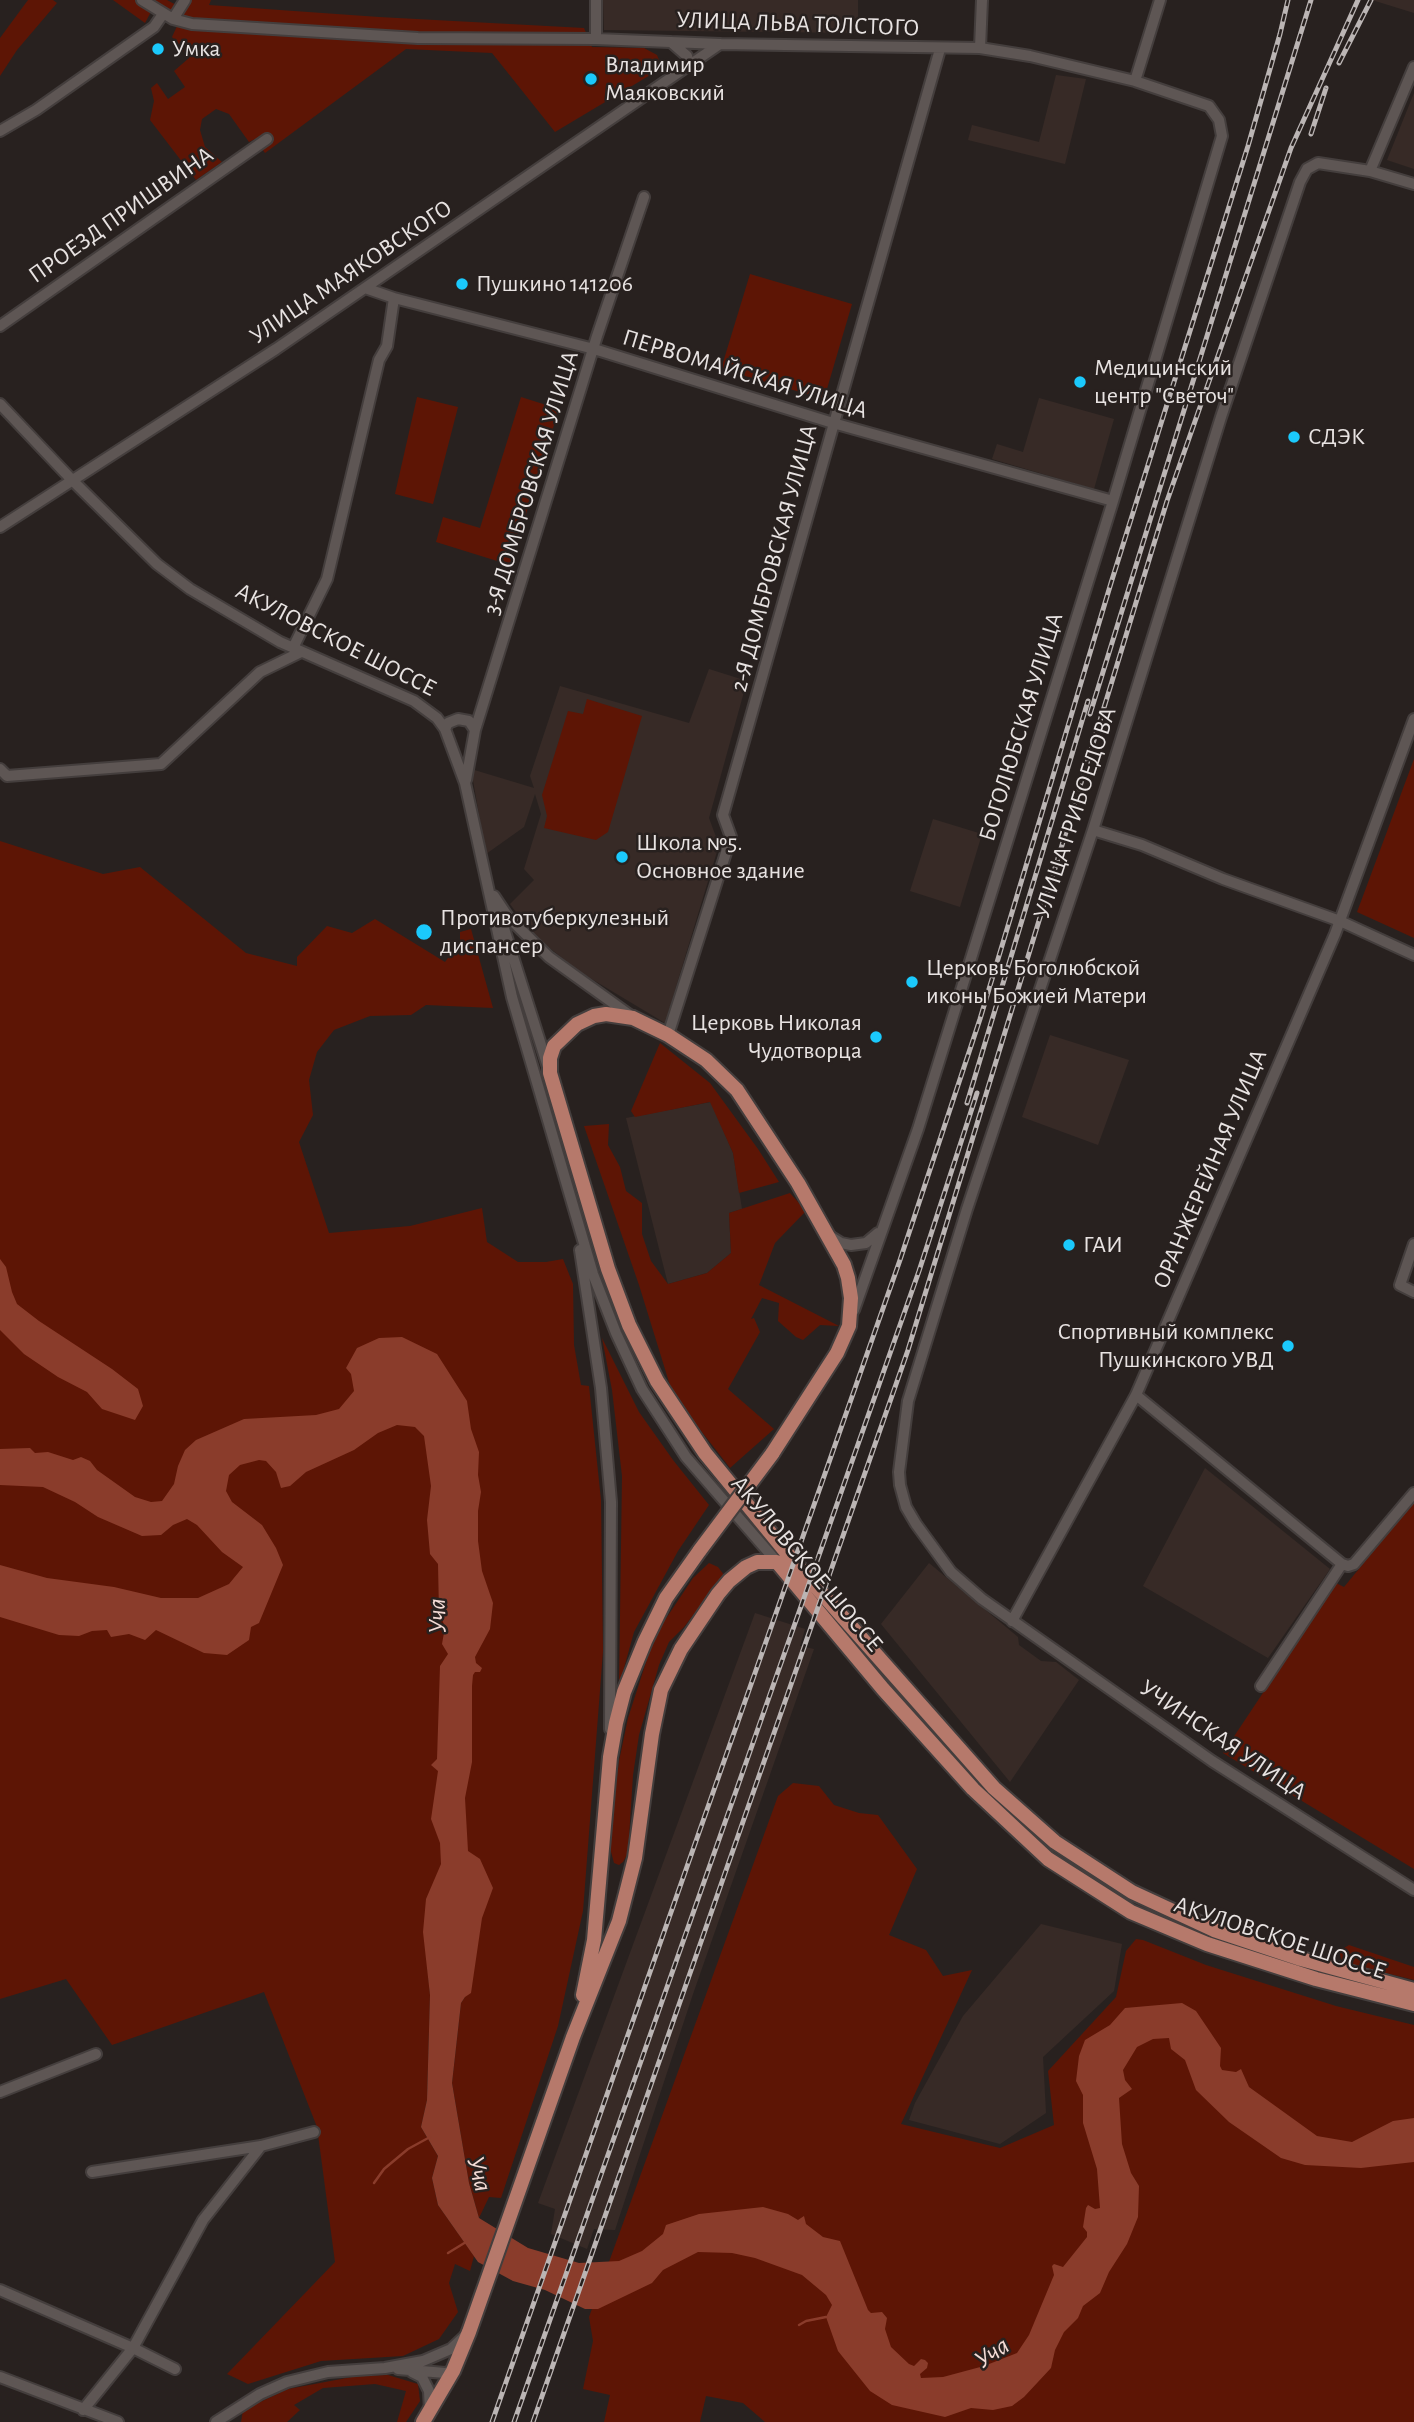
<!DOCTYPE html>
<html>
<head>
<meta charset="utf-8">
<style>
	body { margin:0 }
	canvas { display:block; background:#28211f }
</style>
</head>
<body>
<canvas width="1414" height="2422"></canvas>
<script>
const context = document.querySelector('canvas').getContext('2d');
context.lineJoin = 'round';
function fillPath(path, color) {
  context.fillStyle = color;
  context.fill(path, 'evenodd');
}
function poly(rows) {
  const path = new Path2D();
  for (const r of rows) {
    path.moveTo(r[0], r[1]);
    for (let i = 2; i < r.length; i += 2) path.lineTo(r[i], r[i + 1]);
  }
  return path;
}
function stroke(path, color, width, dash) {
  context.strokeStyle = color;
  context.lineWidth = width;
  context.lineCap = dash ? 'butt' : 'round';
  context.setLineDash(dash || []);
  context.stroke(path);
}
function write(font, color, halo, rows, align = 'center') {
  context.font = font + ' "Alegreya Sans",sans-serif';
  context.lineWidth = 5;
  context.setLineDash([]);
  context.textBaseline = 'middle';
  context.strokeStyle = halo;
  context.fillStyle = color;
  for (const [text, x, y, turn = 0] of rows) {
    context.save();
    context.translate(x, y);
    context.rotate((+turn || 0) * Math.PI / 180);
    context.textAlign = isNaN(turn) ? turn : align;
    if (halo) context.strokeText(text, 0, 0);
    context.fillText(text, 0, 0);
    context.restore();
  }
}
fillPath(poly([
	[603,0,858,0,858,33,604,30],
	[1372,0,1414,0,1414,13],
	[1056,75,1086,79,1065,164,968,140,972,125,1039,142],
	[1414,93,1414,169,1387,160],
	[1039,398,1114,419,1094,489,992,459,997,444,1023,452],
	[709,669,747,681,709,818,719,845,665,1023,580,972,532,934,510,904,534,880,524,869,541,814,535,794,524,827,486,854,471,769,534,788,530,776,560,686,689,723],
	[933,819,982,834,960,907,910,891],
	[1050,1035,1129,1060,1098,1145,1022,1117],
	[711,1102,733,1153,742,1209,729,1213,731,1253,707,1273,668,1284,626,1118],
	[1205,1468,1330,1569,1268,1658,1143,1586],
	[929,1563,1018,1637,1019,1645,1041,1661,1056,1662,1079,1680,1010,1782,881,1624],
	[755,1613,805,1629,800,1646,814,1649,693,1994,615,2230,594,2229,587,2249,551,2234,555,2209,538,2203],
	[1041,1924,1122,1944,1114,1991,1043,2057,1046,2113,1000,2144,909,2120,915,2103,963,2016]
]), '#372a26');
fillPath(poly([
	[28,0,53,0,57,3,17,50,0,76,0,38],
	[113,0,167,0,178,6,166,18,153,8,145,23],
	[189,0,211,0,209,5,379,17,584,28,592,47,644,48,657,55,662,68,555,132,492,53,406,49,265,153,255,139,249,142,229,114,216,109,202,119,200,130,205,147,222,162,196,180,150,120,154,101,151,88,157,83,168,99,185,87,174,71,189,58,172,37],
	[750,274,852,304,824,399,721,369],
	[417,397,458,407,433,504,395,494],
	[521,397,559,409,510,565,436,542,443,517,480,528],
	[587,699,642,716,608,832,596,840,544,828,547,816,542,795,568,711,583,714],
	[1414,759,1414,938,1357,912],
	[0,841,103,874,140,867,246,953,297,966,297,957,327,926,352,933,375,919,445,962,460,942,460,932,471,929,493,1008,426,1005,411,1015,370,1016,334,1030,317,1052,309,1080,313,1115,299,1142,329,1233,410,1226,482,1208,487,1242,518,1262,546,1262,563,1259,573,1284,574,1345,581,1385,589,1386,601,1500,603,1651,583,1911,558,2026,501,2198,489,2197,479,2218,469,2183,452,2083,461,2003,465,1997,426,1951,430,1995,427,2100,421,2127,438,2156,432,2178,438,2205,474,2256,470,2271,455,2264,449,2283,458,2312,439,2339,403,2356,321,2361,248,2384,227,2374,335,2262,317,2127,264,1992,112,2045,66,1979,0,1999],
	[660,1043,710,1083,758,1149,779,1182,739,1193,733,1153,710,1102,635,1117,631,1111],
	[609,1124,608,1145,620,1167,626,1191,642,1203,642,1234,651,1261,668,1284,707,1273,731,1253,729,1213,790,1193,806,1211,775,1243,759,1285,839,1326,820,1325,803,1340,796,1337,778,1321,779,1303,762,1298,751,1319,754,1318,760,1332,728,1389,774,1429,730,1468,673,1395,639,1285,584,1126],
	[602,1338,639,1412,673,1460,709,1505,678,1551,634,1632,619,1686,622,1476,612,1390],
	[1414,1502,1414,1869,1223,1753,1336,1583,1344,1587],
	[709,1563,718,1567,724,1575,684,1627,669,1642,659,1665,639,1735,633,1775,628,1853,623,1862,619,1865,614,1863,610,1848,611,1826,619,1761,628,1718,649,1653,663,1623,693,1578],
	[793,1783,819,1786,834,1805,859,1813,878,1815,917,1869,889,1935,926,1950,943,1976,972,1970,901,2124,1000,2148,1054,2125,1048,2071,1116,1997,1126,1951,1136,1939,1143,1940,1206,1965,1336,2006,1414,2025,1414,2422,765,2422,743,2403,706,2396,700,2422,604,2422,610,2395,583,2389,593,2341,589,2317,778,1796],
	[1349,1945,1414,1967,1414,1980,1342,1962,1339,1951],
	[388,2375,418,2384,420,2401,406,2422,397,2422,406,2391,375,2384,323,2388,294,2405,300,2410,287,2422,241,2422,243,2410,288,2389,357,2376]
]), '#5d1505');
fillPath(poly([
	[0,1259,6,1267,12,1292,17,1304,39,1321,112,1369,138,1389,143,1406,135,1420,102,1409,87,1392,58,1377,24,1354,0,1330],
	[402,1337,437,1354,467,1401,471,1429,479,1452,478,1475,481,1492,478,1511,478,1541,482,1571,493,1603,490,1629,475,1657,476,1663,482,1668,480,1672,475,1672,473,1675,472,1686,472,1762,465,1798,468,1851,480,1859,493,1888,482,1918,471,1993,465,1997,461,2003,452,2083,469,2183,479,2218,528,2248,579,2263,619,2261,642,2251,663,2234,666,2225,699,2214,763,2207,788,2214,798,2220,804,2216,806,2224,823,2237,840,2241,868,2310,871,2313,882,2312,887,2318,885,2329,891,2347,909,2364,914,2366,921,2359,925,2360,928,2363,927,2368,920,2374,921,2378,943,2377,984,2366,1017,2353,1029,2335,1054,2275,1052,2266,1054,2264,1063,2267,1087,2237,1087,2232,1083,2227,1086,2208,1088,2205,1095,2209,1100,2208,1097,2169,1083,2123,1083,2095,1076,2081,1079,2056,1085,2040,1110,2025,1125,2008,1182,2003,1196,2011,1221,2048,1220,2066,1222,2070,1236,2072,1241,2069,1249,2087,1317,2136,1352,2142,1393,2121,1414,2118,1414,2162,1361,2168,1305,2165,1281,2158,1229,2122,1196,2090,1185,2060,1171,2049,1169,2038,1153,2039,1137,2047,1123,2070,1125,2080,1132,2089,1119,2098,1122,2144,1131,2173,1139,2186,1138,2217,1127,2244,1109,2272,1100,2293,1083,2306,1078,2318,1064,2332,1055,2350,1051,2368,1024,2397,1012,2406,993,2410,971,2408,945,2417,892,2405,870,2391,838,2351,826,2317,832,2305,826,2295,802,2275,755,2258,732,2253,698,2252,663,2270,652,2283,598,2309,585,2309,545,2290,513,2281,478,2262,438,2205,432,2178,438,2156,421,2127,427,2100,430,1995,423,1932,426,1899,441,1864,440,1843,431,1819,438,1771,431,1765,437,1759,440,1666,448,1654,442,1644,445,1627,439,1612,438,1564,430,1554,427,1520,431,1486,424,1436,415,1427,397,1425,378,1433,354,1450,306,1472,290,1486,281,1488,276,1472,266,1461,259,1460,240,1465,229,1475,226,1491,232,1502,262,1525,276,1548,283,1565,259,1623,251,1627,249,1640,227,1655,204,1653,156,1630,145,1640,129,1634,111,1637,107,1630,92,1631,79,1636,59,1635,0,1617,0,1565,47,1578,114,1587,161,1598,198,1598,229,1584,243,1567,222,1552,197,1525,187,1519,173,1525,161,1535,142,1536,98,1517,75,1502,43,1487,0,1485,0,1449,30,1448,35,1453,48,1452,73,1460,81,1457,90,1461,97,1470,135,1497,151,1502,162,1501,174,1484,178,1466,185,1450,196,1440,244,1419,316,1415,339,1409,354,1391,351,1374,346,1368,357,1348,379,1338]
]), '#8a3c2b');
stroke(poly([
	[374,2183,384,2169,408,2149,430,2137],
	[448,2253,466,2242],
	[799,2325,806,2321,826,2317]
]), '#8a3c2b', 2.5);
const minor = poly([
	[142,0,173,19,192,24,418,38,596,39,720,44,980,48,1030,56,1135,81,1209,106,1219,120,1222,136,1113,501,918,1129,854,1310],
	[596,0,596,39],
	[173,19,185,0],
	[671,42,687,56,689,65],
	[980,48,982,0],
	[1135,81,1160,0],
	[0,131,36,110,154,27,163,14],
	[1370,171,1414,67],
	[1414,184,1370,171,1318,163,1307,169,1300,182,1221,417,1093,830,967,1209,908,1401,899,1472,900,1485,906,1507,916,1524,951,1572,982,1599,1212,1761,1414,1890],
	[365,288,394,298,594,349,833,423,1113,501],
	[0,326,267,139],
	[0,404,71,479,157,564,190,589,280,642,414,701,437,718,445,729,465,783,512,997,593,1274,616,1333,642,1389,686,1457,777,1562],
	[0,527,276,349,720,44],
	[293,648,327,579,379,360,387,346,394,298],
	[445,729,448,723,458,719,469,721,475,730],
	[0,769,7,776,161,764,260,672,301,652],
	[466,780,475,730,597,336,644,197],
	[1093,830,1142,845,1223,879,1340,921,1414,955],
	[494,896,508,917,549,957,631,1016],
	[501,919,548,1067],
	[668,1035,731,837,723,815,940,49],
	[828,1235,841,1243,851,1245,866,1243,878,1233],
	[1414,1244,1400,1285,1414,1292],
	[580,1250,601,1388,611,1502,610,1729],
	[1136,1395,1342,1564,1348,1566,1354,1564,1414,1493],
	[1012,1621,1136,1395,1335,934,1414,719],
	[1261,1686,1342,1564],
	[0,2092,96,2054],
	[92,2172,261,2146,314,2132],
	[0,2290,133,2348,175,2369],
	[398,2369,445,2373,453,2371],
	[412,2372,422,2377,429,2391,430,2411],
	[0,2377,118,2422],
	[83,2410,133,2348,203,2220,261,2146],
	[216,2422,260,2394,287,2382,328,2372,385,2368,423,2361,451,2349,467,2334]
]);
const major = poly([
	[772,1454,837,1353,849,1326,851,1298,848,1278,844,1265,798,1183,737,1090,706,1060,668,1035,633,1018,606,1014,594,1016,577,1024,554,1046,550,1058,550,1073,608,1269,629,1325,657,1381,705,1453,795,1563,994,1788,1055,1842,1132,1892,1214,1930,1301,1959,1414,1990],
	[583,1995,594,1940,610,1757,616,1723,624,1692,645,1641,666,1598,700,1550],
	[423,2422,453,2371,469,2332,573,2037,619,1921,635,1858,652,1734,661,1690,681,1649,718,1594,729,1581,746,1567,757,1562,777,1562,883,1689,973,1789,1048,1859,1131,1912,1207,1944,1316,1979,1414,2004]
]);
stroke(minor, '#443e3d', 14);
stroke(major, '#443e3d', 18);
stroke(minor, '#5e5654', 10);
stroke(major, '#b6796b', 14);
const rail = poly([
	[1339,63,1371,0],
	[1311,134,1326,88],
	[1090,714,1311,0],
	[967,1103,1088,701],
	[492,2422,900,1260,980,1019,1111,583,1248,146,1280,34,1288,0],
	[514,2422,919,1271,977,1093],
	[533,2422,908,1350,1167,501,1291,148,1358,0]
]);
stroke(rail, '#bbb5b4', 5);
stroke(rail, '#28211f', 2.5, [8]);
const majorBridge = poly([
	[700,1550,772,1454]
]);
stroke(majorBridge, '#443e3d', 18, []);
stroke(majorBridge, '#b6796b', 14);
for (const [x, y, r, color] of [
	[158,49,7,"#1bc9fc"],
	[591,79,7,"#1bc9fc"],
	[462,284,7,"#1bc9fc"],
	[1080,382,7,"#1bc9fc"],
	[1294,437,7,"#1bc9fc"],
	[622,857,7,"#1bc9fc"],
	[424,932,9,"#1bc9fc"],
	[912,982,7,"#1bc9fc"],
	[876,1037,7,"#1bc9fc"],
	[1069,1245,7,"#1bc9fc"],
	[1288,1346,7,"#1bc9fc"]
]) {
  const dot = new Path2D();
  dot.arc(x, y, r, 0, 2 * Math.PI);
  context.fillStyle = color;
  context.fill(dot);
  stroke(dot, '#28211f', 2.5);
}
write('24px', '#e8e3e2', '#28211f', [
	["УЛИЦА ЛЬВА ТОЛСТОГО",798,24,2],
	["ПРОЕЗД ПРИШВИНА",121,215,-35],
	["УЛИЦА МАЯКОВСКОГО",351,272,-34],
	["ПЕРВОМАЙСКАЯ УЛИЦА",745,374,17],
	["3-Я ДОМБРОВСКАЯ УЛИЦА",531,483,-73],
	["2-Я ДОМБРОВСКАЯ УЛИЦА",774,558,-75],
	["АКУЛОВСКОЕ ШОССЕ",336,640,27],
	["БОГОЛЮБСКАЯ УЛИЦА",1021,727,-73],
	["УЛИЦА ГРИБОЕДОВА",1075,813,-72],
	["ОРАНЖЕРЕЙНАЯ УЛИЦА",1210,1169,-67],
	["АКУЛОВСКОЕ ШОССЕ",807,1564,50],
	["УЧИНСКАЯ УЛИЦА",1223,1740,34],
	["АКУЛОВСКОЕ ШОССЕ",1280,1938,18]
]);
write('24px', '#e8e3e2', '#28211f', [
	["Умка",172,49],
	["Владимир",605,65],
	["Маяковский",605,93],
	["Пушкино 141206",476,284],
	["Медицинский",1094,368],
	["центр \"Светоч\"",1094,396],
	["СДЭК",1308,437],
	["Школа №5.",636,843],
	["Основное здание",636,871],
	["Противотуберкулезный",440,918],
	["диспансер",440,946],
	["Церковь Боголюбской",926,968],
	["иконы Божией Матери",926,996],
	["Церковь Николая",862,1023,"right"],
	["Чудотворца",862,1051,"right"],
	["ГАИ",1083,1245],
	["Спортивный комплекс",1274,1332,"right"],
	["Пушкинского УВД",1274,1360,"right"]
], 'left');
write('italic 26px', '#f4dcd6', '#28211f', [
	["Уча",437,1616,-90],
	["Уча",479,2174,75],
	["Уча",992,2353,-34]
]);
</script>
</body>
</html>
